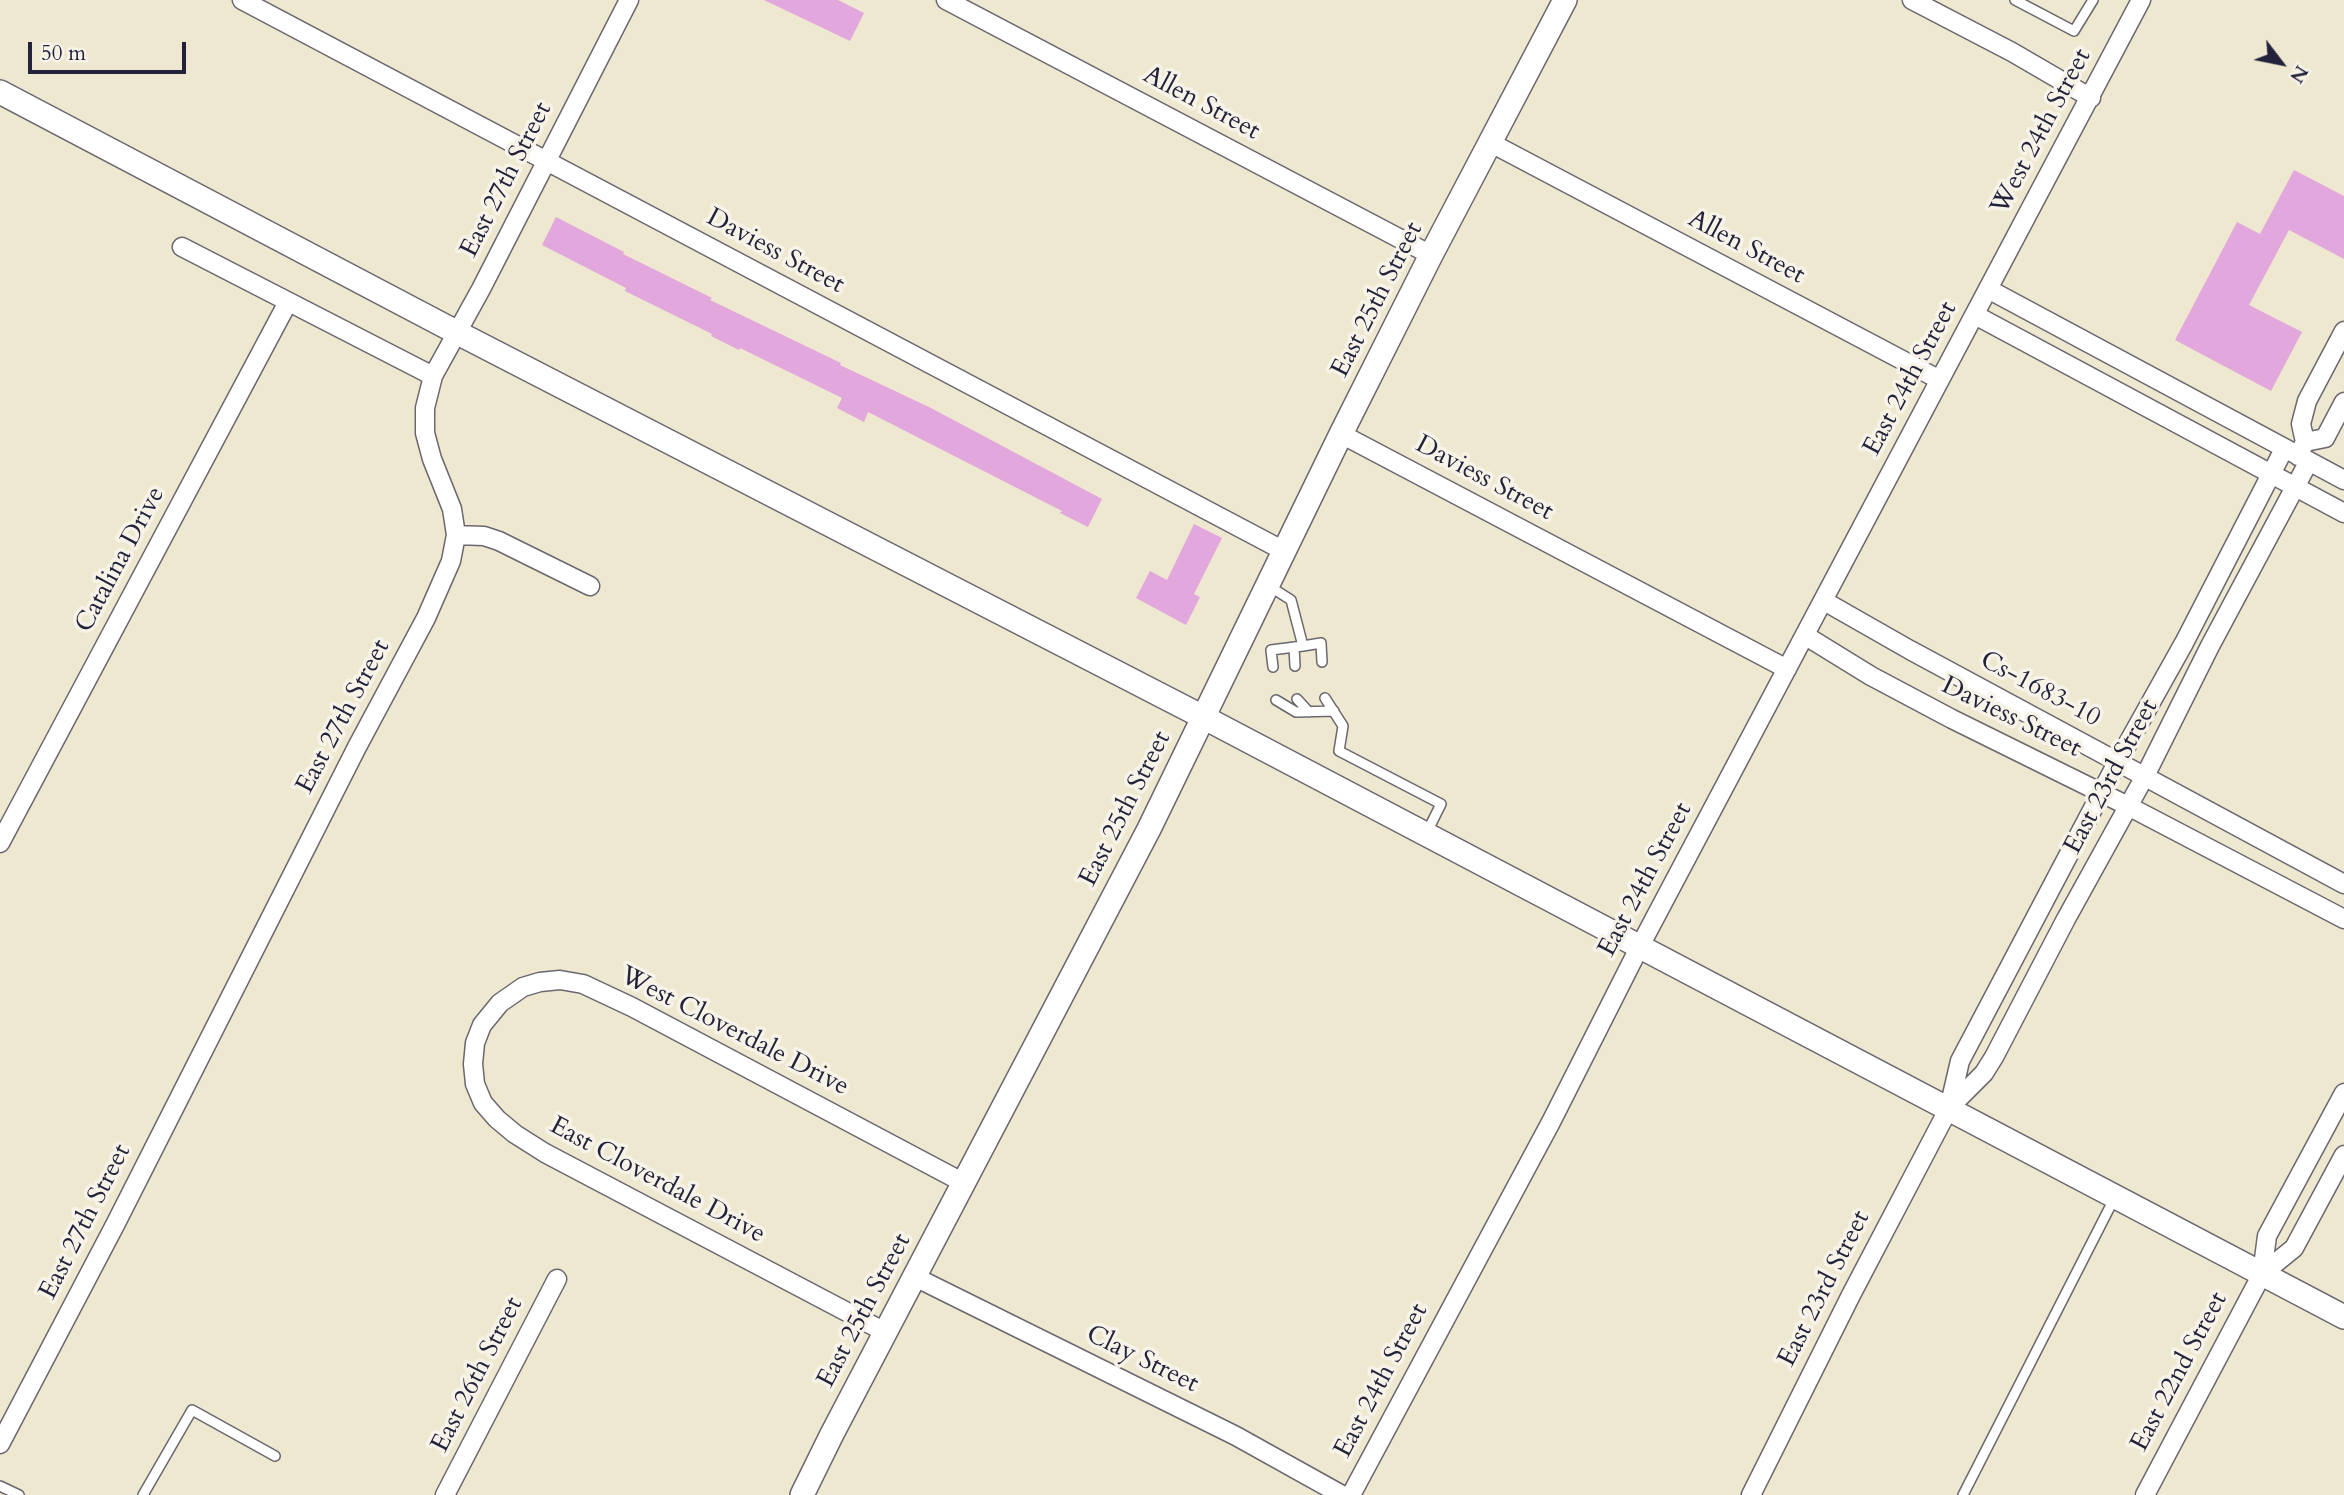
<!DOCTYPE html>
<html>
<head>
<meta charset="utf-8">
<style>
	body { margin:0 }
	#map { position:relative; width:2344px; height:1495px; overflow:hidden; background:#efe8d0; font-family:Cardo,serif }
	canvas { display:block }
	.north { position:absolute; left:2246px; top:28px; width:70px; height:70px; -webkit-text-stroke:5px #f7f3e8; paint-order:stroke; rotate:122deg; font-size:19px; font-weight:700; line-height:28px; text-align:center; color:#22223b }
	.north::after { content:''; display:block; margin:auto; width:24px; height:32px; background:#22223b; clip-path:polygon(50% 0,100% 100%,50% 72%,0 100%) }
	.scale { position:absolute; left:28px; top:42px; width:158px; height:32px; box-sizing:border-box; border:4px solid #22223b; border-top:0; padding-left:9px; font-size:21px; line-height:24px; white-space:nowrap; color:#22223b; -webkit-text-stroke:5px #f7f3e8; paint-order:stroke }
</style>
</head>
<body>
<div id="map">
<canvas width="2344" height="1495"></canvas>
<div class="north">N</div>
<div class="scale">50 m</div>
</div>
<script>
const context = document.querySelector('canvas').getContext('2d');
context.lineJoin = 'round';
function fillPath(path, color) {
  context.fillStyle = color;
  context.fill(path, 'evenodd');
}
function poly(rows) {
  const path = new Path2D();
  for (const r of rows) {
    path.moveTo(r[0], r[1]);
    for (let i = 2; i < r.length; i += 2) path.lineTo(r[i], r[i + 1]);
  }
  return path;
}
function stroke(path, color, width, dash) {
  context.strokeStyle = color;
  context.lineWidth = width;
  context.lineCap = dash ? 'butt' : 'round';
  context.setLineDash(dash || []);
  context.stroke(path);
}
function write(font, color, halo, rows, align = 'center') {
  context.font = font + ' Cardo,serif';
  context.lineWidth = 7;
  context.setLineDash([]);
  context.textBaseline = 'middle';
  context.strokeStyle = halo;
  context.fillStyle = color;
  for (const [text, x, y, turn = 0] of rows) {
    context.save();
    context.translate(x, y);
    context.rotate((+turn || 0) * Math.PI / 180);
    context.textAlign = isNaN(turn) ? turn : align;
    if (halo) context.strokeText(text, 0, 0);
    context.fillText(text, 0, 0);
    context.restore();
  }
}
fillPath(poly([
	[764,0,838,0,864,13,850,41],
	[2294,170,2344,196,2344,259,2289,230,2249,305,2302,332,2271,391,2175,340,2237,222,2260,234],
	[556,217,624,252,623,254,712,298,710,300,841,363,840,365,931,408,1102,499,1088,527,1060,513,1062,511,868,412,864,422,837,408,842,398,740,348,739,350,711,336,712,334,625,291,626,288,542,245],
	[1194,524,1222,538,1194,594,1200,597,1186,625,1136,598,1150,571,1167,580]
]), '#e2a7dc');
const service = poly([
	[2015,0,2074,31,2093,0],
	[1269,586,1291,600,1303,646,1321,643,1322,662],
	[1294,647,1295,666],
	[1273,667,1271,650,1303,646],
	[1325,698,1343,726,1339,751,1441,804,1426,834],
	[1297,699,1309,712],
	[1276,700,1296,712,1334,711],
	[0,1486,19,1495],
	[143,1495,192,1410,275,1456],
	[1963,1495,2115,1197]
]);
const minor = poly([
	[242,0,1284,551],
	[946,0,1431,255],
	[1912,0,2012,52,2091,98],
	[1491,143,1940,380],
	[182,247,433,376],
	[1988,289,2344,480],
	[1975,315,2344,513],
	[1341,434,1787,669],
	[2305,442,2325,438,2344,402],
	[2298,456,2305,442,2301,424,2307,401,2344,331],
	[456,535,484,536,499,541,590,586],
	[1824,601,1910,650,2344,884],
	[1806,636,1871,676,1952,719,2128,806,2344,919],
	[0,843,288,302],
	[1949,1108,1984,1073,1994,1057,2066,919,2145,776,2210,646,2309,461],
	[2262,1274,2294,1248,2344,1155],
	[915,1277,1236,1436,1342,1495],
	[885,1332,545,1153,515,1134,497,1119,483,1103,475,1084,473,1064,475,1043,482,1025,500,1003,523,987,540,982,560,980,583,984,632,1007,964,1183],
	[0,1444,116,1223,357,747,426,618,451,561,456,535,452,509,432,459,425,433,425,408,433,376,481,289,629,0],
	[445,1495,557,1279],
	[1351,1495,1551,1122,1640,946,2141,0],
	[1751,1495,1851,1295,1949,1108,1960,1061,2118,761,2184,643,2284,449],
	[2145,1495,2262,1274,2267,1236,2344,1093]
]);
const tertiary = poly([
	[0,92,456,332,1203,717,2344,1317],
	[802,1495,832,1434,1149,829,1341,434,1431,255,1565,0]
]);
stroke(service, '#6a676f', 12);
stroke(minor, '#6a676f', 21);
stroke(tertiary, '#6a676f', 26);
stroke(service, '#fff', 9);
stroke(minor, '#fff', 18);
stroke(tertiary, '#fff', 23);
write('26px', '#22223b', '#f7f3e8', [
	["Allen Street",1201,104,28],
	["West 24th Street",2042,132,-62],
	["East 27th Street",507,180,-63],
	["Allen Street",1746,248,28],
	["Daviess Street",775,252,28],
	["East 25th Street",1378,300,-63],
	["East 24th Street",1911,379,-62],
	["Daviess Street",1484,479,28],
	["Catalina Drive",121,560,-62],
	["Cs-1683-10",2040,690,28],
	["East 27th Street",344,717,-62],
	["Daviess Street",2011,718,26],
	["East 23rd Street",2112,777,-62],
	["East 25th Street",1126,809,-63],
	["East 24th Street",1646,880,-62],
	["West Cloverdale Drive",734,1032,27],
	["East Cloverdale Drive",657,1181,28],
	["East 27th Street",86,1222,-63],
	["East 23rd Street",1825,1289,-63],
	["East 25th Street",865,1311,-62],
	["Clay Street",1142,1360,26],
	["East 22nd Street",2180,1372,-62],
	["East 26th Street",478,1375,-63],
	["East 24th Street",1382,1381,-62]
]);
</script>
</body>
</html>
